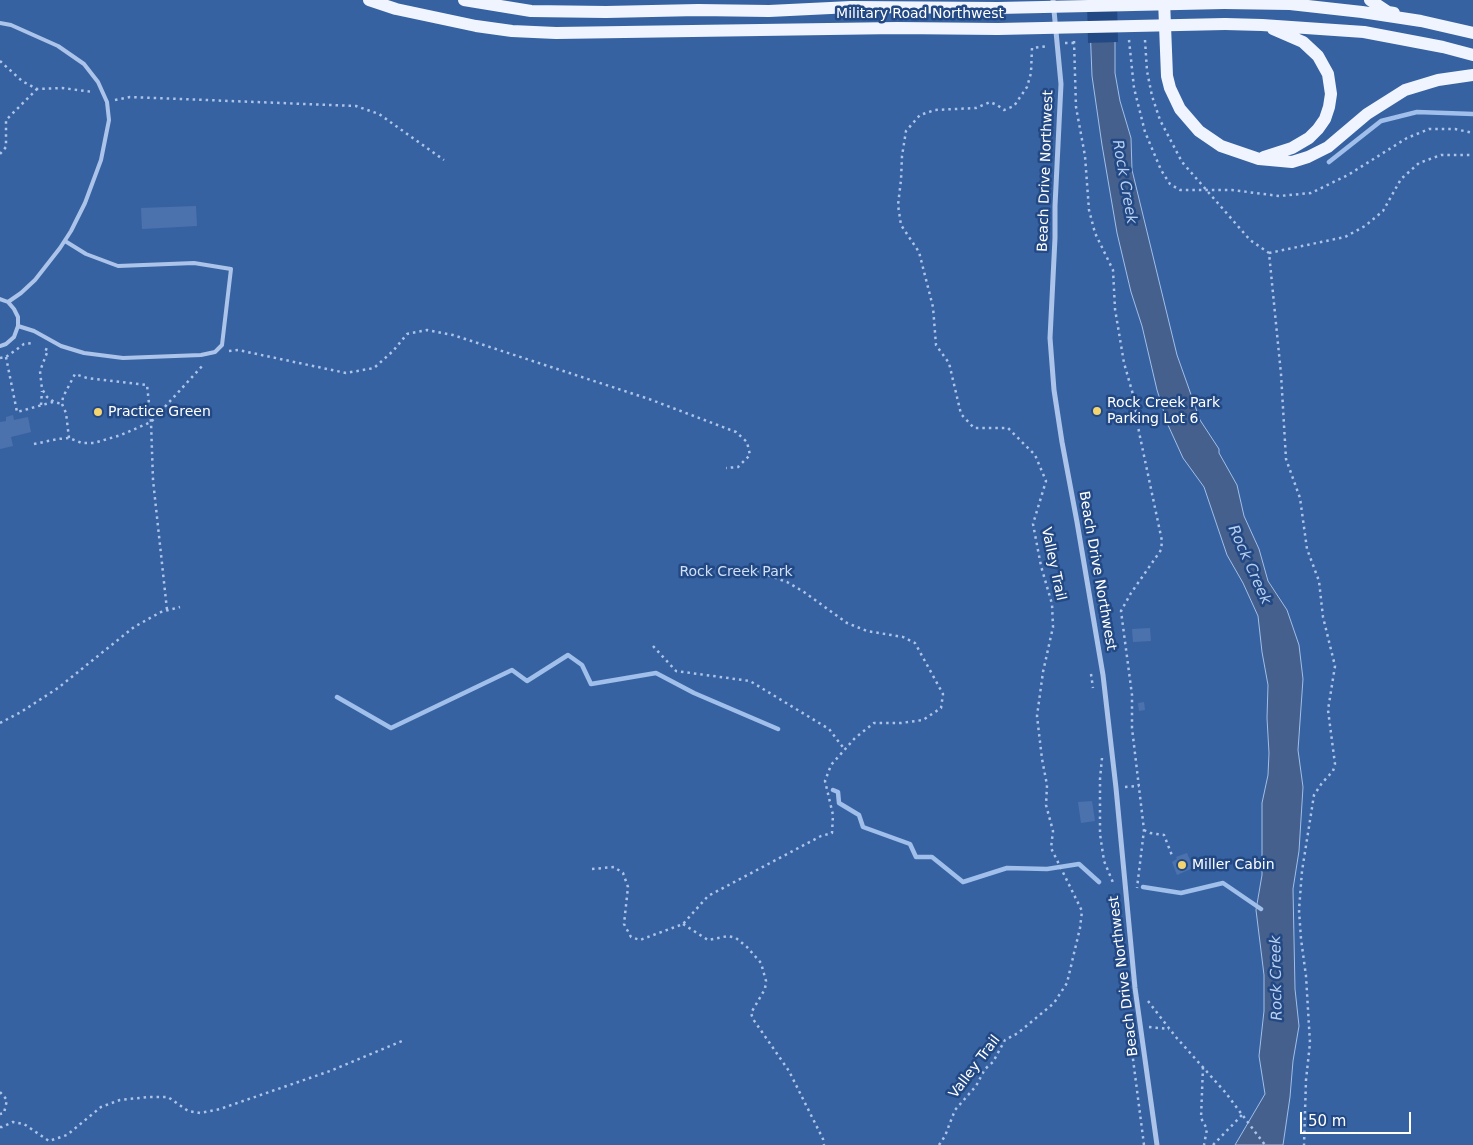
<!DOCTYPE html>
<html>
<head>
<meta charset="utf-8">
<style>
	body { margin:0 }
	#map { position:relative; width:1473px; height:1145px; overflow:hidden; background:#234985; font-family:"DejaVu Sans",sans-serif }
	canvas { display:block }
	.scale { position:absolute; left:1300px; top:1112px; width:111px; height:22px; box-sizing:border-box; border:2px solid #fff; border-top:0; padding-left:6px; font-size:15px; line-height:18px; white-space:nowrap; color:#fff; -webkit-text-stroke:4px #234985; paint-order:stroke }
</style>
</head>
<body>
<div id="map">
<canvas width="1473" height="1145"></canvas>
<div class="scale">50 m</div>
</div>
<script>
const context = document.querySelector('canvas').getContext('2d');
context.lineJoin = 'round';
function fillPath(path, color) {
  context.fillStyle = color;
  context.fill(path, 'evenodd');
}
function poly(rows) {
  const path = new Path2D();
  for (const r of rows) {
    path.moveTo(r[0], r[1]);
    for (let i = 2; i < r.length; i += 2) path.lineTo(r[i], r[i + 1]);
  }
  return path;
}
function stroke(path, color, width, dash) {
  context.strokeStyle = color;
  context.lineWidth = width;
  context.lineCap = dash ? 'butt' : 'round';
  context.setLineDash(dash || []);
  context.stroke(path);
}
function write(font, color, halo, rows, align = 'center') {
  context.font = font + ' "DejaVu Sans",sans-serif';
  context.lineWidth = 5;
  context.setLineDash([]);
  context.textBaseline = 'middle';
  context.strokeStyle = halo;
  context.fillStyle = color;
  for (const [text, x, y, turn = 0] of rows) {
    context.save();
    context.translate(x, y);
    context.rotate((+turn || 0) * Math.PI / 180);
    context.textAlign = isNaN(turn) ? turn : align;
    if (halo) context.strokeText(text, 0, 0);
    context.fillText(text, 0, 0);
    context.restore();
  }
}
fillPath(poly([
	[0,0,1473,0,1473,1145,0,1145]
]), '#3762a2');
const water = poly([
	[1089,0,1115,38,1115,73,1120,101,1131,138,1132,170,1177,355,1200,420,1219,449,1219,453,1237,485,1244,516,1259,549,1268,581,1287,610,1299,645,1303,679,1298,750,1303,787,1299,851,1293,889,1295,989,1299,1026,1293,1061,1290,1097,1283,1145,1235,1145,1265,1094,1259,1056,1264,1011,1264,975,1256,910,1262,875,1262,803,1268,775,1269,753,1267,718,1268,685,1262,652,1258,616,1243,583,1227,555,1204,487,1183,458,1168,425,1157,390,1142,326,1131,292,1117,233,1102,145,1092,76,1089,0]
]);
fillPath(water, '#45608c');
stroke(water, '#a0bfea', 1);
fillPath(poly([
	[1087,0,1117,0,1118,42,1088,43]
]), '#234985');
stroke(poly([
	[1329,162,1381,121,1417,112,1473,114],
	[337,697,391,728,512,670,527,681,568,655,582,665,591,684,656,673,694,693,778,729],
	[833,790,838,792,839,803,859,815,863,827,910,844,916,857,932,857,963,882,1007,868,1047,869,1079,864,1099,882],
	[1143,887,1181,893,1223,883,1261,909]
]), '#a0bfea', 4.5);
fillPath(poly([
	[196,206,197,226,142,229,141,208],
	[13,415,14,420,28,417,31,432,11,437,13,446,0,449,0,422,6,421,6,417],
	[1150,628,1151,641,1133,642,1132,629],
	[1144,702,1145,710,1139,711,1138,703],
	[1092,801,1095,821,1081,823,1078,802],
	[1187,853,1193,868,1177,875,1172,862,1177,859,1176,857]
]), '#4b72ad');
stroke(poly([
	[1129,40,1134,88,1145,132,1161,170,1170,184,1180,190,1232,190,1279,196,1311,193,1348,175,1407,138,1429,129,1455,129,1473,133],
	[1145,40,1147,71,1152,96,1160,120,1182,162,1250,240,1269,253,1281,374,1286,459,1300,498,1307,549,1319,581,1323,617,1335,666,1328,710,1335,764,1333,771,1322,783,1314,795,1302,871,1299,910,1301,939,1306,976,1310,1043,1306,1080,1304,1145],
	[1074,41,1076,107,1085,156,1089,210,1095,233,1113,270,1115,309,1124,363,1134,398,1139,432,1162,541,1161,550,1131,593,1121,611,1132,695,1132,728,1144,830,1137,888],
	[1065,43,1074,43],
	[0,61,22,81,37,89,62,88,93,92],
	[115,100,130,97,356,106,379,114,444,160],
	[0,154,6,147,6,120,37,89],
	[1269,253,1345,237,1365,226,1383,211,1401,179,1419,163,1441,155,1473,155],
	[45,349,48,350,40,371,42,389,47,397,54,402,62,404],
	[229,351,238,350,346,373,374,368,393,351,407,334,427,330,453,335,649,399,736,432,747,442,750,455,738,467,726,468],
	[6,357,17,412,53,402],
	[0,358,6,357,24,344,34,343],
	[41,405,42,391],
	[69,438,66,413,62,404,63,397,75,374,87,378,147,385,151,422,153,480,167,610],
	[34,444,58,439,69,438,82,443,94,443,121,435,151,422,204,364],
	[653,646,676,671,750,681,829,729,845,750],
	[1091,674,1093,688],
	[0,723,21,712,58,688,134,627,161,612,180,607],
	[1102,758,1100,779,1100,834,1104,861,1114,885],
	[1125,787,1139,786],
	[1144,830,1150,833,1164,835,1173,858],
	[592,869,614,867,623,873,628,887,624,924,631,937,640,940,683,924,708,896,821,836,832,833,833,815,825,781,831,765,855,738,874,723,901,723,923,720,941,708,943,694,915,643,903,637,867,631,847,623,804,592,787,582,750,569],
	[683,924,708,940,728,936,736,938,747,947,761,963,766,981,765,989,751,1013,753,1019,789,1071,823,1139,824,1145],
	[1148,1001,1175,1036,1225,1092,1265,1145],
	[1128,1020,1144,1145],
	[1149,1027,1169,1029],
	[1203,1067,1201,1118,1207,1129,1204,1145],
	[0,1092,7,1100,4,1113,0,1114],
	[0,1127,2,1127,13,1122,24,1124,49,1141,67,1135,101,1107,120,1100,148,1097,168,1097,188,1111,200,1113,220,1109,330,1071,402,1041],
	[939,1145,945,1136,955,1110,976,1086,985,1069,993,1062,1005,1040,1018,1033,1054,1003,1067,983,1080,928,1082,911,1051,848,1053,831,1046,805,1047,785,1042,759,1037,716,1043,672,1053,627,1052,604,1041,566,1033,524,1046,481,1035,455,1008,428,974,428,961,414,949,363,936,345,933,307,919,252,901,225,898,205,901,180,902,156,906,131,920,115,935,110,976,108,990,102,997,105,1004,110,1014,106,1027,87,1031,73,1032,48,1048,46],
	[1213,1145,1242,1115]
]), '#acc4e9', 2.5, [2.5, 4]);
stroke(poly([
	[0,23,11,25,58,46,84,64,98,82,107,102,109,120,101,160,85,203,71,231,60,248,35,280,21,293,8,302],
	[0,299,8,302,14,309,18,317,18,326,14,337,6,344,0,346],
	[18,326,34,331,61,346,84,353,123,358,201,355,215,352,222,345,231,269,194,263,118,266,86,254,65,241]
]), '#acc4e9', 4);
stroke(poly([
	[1053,0,1061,84,1055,206,1055,238,1050,338,1054,390,1062,442,1077,522,1103,675,1116,788,1135,988,1157,1145]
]), '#acc4e9', 5);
stroke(poly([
	[369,0,396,9,476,26,512,31,556,33,897,28,998,29],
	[464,0,531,11,606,12,698,10,769,11,851,7,998,8],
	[1164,0,1167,76,1170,88,1180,109,1199,131,1221,146,1259,159,1292,162,1308,157,1328,147,1367,114,1405,90,1438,80,1473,75],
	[1370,0,1388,12,1394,13],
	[1224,3,1290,4,1362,12,1421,21,1473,33],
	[1225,24,1262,25,1364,32,1443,47,1473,55],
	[1264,157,1292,148,1309,138,1318,129,1325,119,1329,107,1331,94,1328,74,1318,56,1303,42,1273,29]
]), '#eff4fe', 12);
stroke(poly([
	[998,8,1224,3],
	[998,29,1225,24]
]), '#eff4fe', 12);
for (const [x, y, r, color] of [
	[1097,411,5,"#f4d56f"],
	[98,412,5,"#f4d56f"],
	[1182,865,5,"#f4d56f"]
]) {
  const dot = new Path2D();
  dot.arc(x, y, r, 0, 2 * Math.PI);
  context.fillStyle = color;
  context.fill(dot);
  stroke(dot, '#234985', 2);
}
write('14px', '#fff', '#234985', [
	["Military Road Northwest",920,14],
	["Beach Drive Northwest",1046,171,-88],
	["Valley Trail",1053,564,78],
	["Beach Drive Northwest",1097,571,80],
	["Beach Drive Northwest",1124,976,-97],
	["Valley Trail",975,1067,-53]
]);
write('14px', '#fff', '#234985', [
	["Rock Creek Park",1107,403],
	["Parking Lot 6",1107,419],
	["Practice Green",108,412],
	["Miller Cabin",1192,865]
], 'left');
write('14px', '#d0e0f7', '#234985', [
	["Rock Creek Park",736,572]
]);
write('italic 15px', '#b8cff0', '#234985', [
	["Rock Creek",1124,182,80],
	["Rock Creek",1249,565,66],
	["Rock Creek",1277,978,-91]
]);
</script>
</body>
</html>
